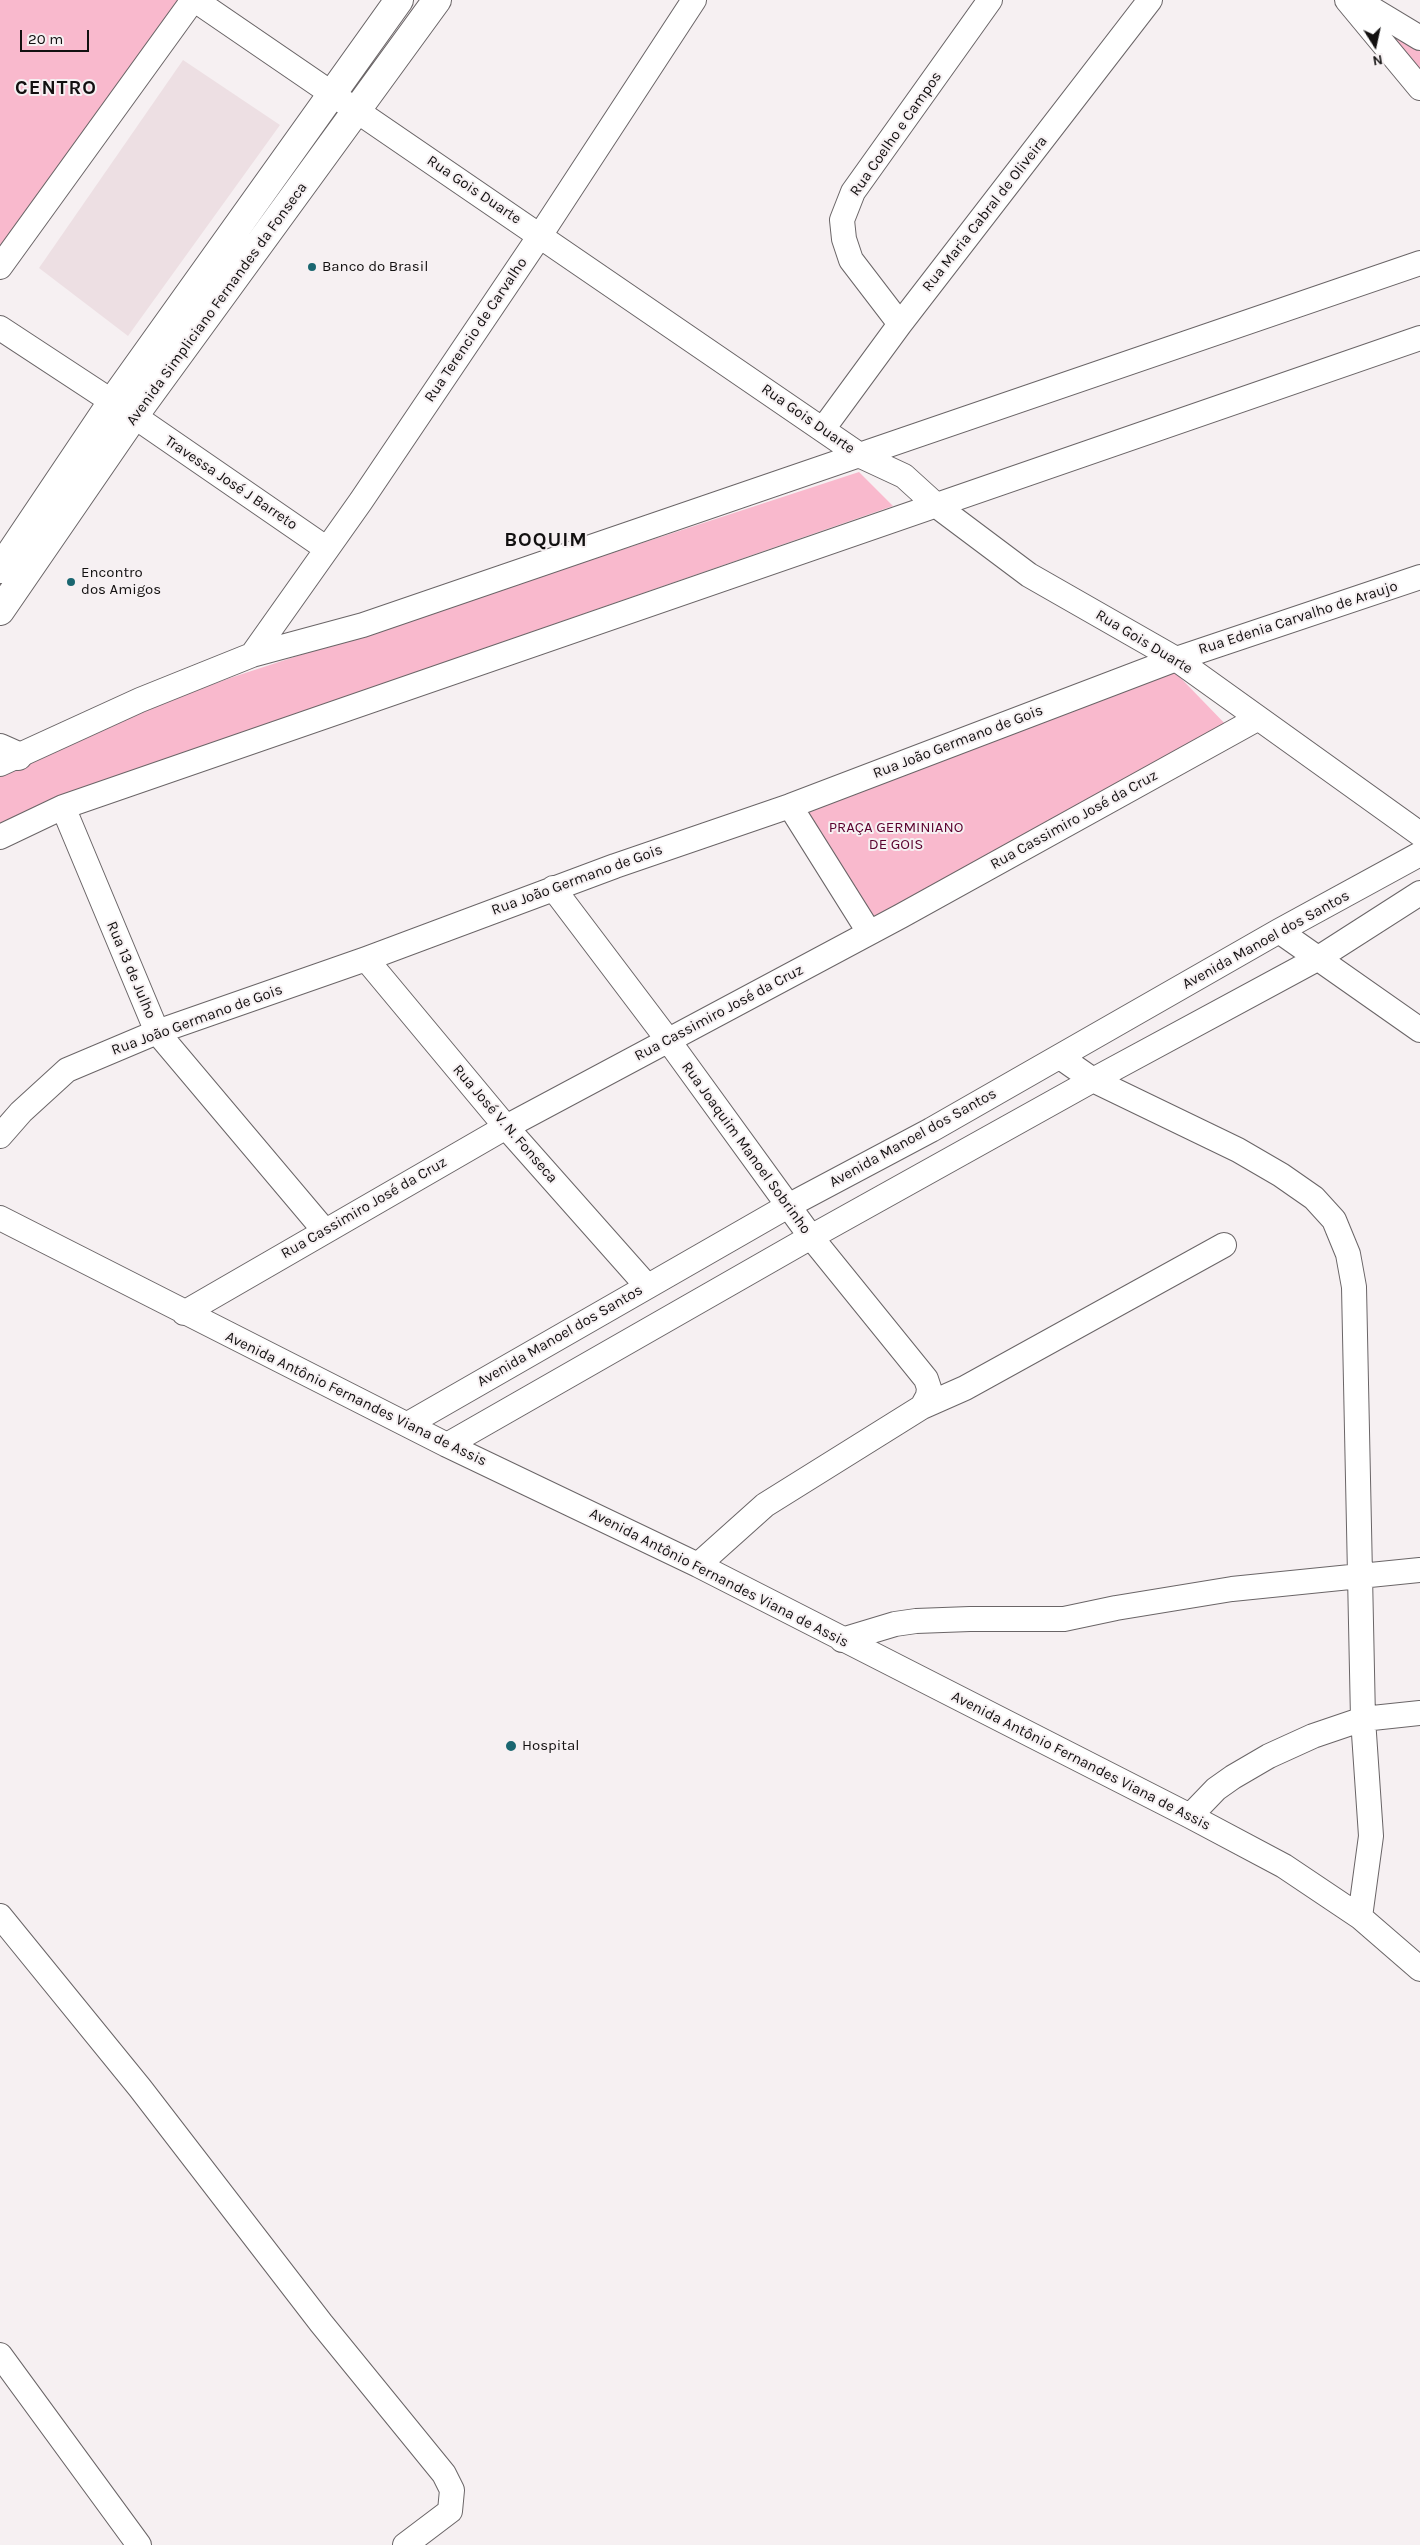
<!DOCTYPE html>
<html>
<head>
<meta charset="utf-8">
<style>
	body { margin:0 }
	#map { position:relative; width:1420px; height:2545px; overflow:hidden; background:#f6f0f2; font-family:Karla,sans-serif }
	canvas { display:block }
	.north { position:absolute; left:1350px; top:20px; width:50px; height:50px; -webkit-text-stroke:4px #f6f0f2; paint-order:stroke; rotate:170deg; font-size:14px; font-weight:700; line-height:20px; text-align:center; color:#121010 }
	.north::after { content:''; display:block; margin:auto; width:18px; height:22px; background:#121010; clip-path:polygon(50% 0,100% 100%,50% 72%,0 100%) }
	.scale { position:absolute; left:20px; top:30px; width:69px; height:22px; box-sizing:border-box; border:2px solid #121010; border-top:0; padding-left:6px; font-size:15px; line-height:18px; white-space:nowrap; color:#121010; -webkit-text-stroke:4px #f6f0f2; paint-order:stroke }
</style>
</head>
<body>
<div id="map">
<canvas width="1420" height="2545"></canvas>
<div class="north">N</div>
<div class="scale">20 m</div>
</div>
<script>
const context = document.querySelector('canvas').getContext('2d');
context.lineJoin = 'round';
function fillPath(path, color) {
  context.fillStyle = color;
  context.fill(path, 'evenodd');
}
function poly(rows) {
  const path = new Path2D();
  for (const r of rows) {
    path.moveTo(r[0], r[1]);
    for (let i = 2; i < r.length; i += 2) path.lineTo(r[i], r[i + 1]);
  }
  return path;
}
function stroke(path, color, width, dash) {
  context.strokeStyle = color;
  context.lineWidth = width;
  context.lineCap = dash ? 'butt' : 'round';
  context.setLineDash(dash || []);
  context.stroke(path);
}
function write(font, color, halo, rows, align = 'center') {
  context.font = font + ' Karla,sans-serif';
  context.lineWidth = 4;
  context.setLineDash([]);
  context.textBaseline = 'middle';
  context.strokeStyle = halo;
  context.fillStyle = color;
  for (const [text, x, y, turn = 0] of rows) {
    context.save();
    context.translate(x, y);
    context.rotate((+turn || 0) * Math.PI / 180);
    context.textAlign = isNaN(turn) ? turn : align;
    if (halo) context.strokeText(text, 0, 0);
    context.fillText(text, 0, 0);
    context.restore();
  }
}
fillPath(poly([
	[183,60,280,125,128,336,39,268]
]), '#eddfe3');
fillPath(poly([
	[0,0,178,0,191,9,0,279],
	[1388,25,1420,48,1420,79,1378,38],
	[859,472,893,506,178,755,44,803,0,824,0,777,151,707,230,678],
	[1169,666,1233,732,875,919,796,805]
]), '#f9b9cd');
const minor = poly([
	[195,0,861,456,904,476,937,506,1029,575,1176,659,1420,834],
	[1347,0,1420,88],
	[1357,0,1420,38],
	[0,267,193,0],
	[900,324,851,260,844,239,842,220,853,192,990,0],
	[0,328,134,416,327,549],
	[823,429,900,324,1150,0],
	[252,655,361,501,541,234,694,0],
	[0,764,140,700,252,655,363,625,1420,263],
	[790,806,869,932],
	[63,807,157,1032,324,1230],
	[0,837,63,807,1420,338],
	[553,888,668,1040,811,1237,926,1379,929,1388,928,1396,922,1407,765,1505,698,1565],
	[1279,931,1420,1030],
	[366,959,506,1127,647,1286],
	[1060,1057,1093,1080,1238,1150,1281,1175,1314,1198,1334,1220,1348,1254,1354,1287,1363,1719,1371,1836,1360,1917],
	[0,1136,21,1112,67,1070,157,1032,366,959,615,866,790,806,1176,659,1420,577],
	[0,1218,447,1445,698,1565,1190,1816,1284,1866,1360,1917,1420,1969],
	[184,1313,506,1127,901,916,1257,719],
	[922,1407,965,1388,1224,1245],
	[408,1424,788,1206,931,1130,1279,931,1420,854],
	[447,1445,811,1237,1093,1080,1317,959,1420,893],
	[842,1640,895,1624,916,1621,970,1619,1064,1619,1116,1608,1232,1589,1420,1570],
	[1190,1816,1216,1789,1233,1777,1269,1756,1313,1736,1363,1719,1420,1713],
	[0,1916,140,2088,321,2323,444,2474,452,2490,450,2511,405,2545],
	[0,2355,139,2545]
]);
const major = poly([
	[0,569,112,402,399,0],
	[0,611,134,416,437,0],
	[0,748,18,756]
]);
stroke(minor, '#6a6567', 26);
stroke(major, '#6a6567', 30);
stroke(minor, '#fff', 24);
stroke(major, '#fff', 28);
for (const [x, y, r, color] of [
	[312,267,5,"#1a6670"],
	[71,582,5,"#1a6670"],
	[511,1746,6,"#1a6670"]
]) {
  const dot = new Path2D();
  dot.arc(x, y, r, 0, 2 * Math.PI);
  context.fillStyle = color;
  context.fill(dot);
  stroke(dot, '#f6f0f2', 2);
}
write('15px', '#121010', '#f6f0f2', [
	["Rua Coelho e Campos",896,134,-55],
	["Rua Gois Duarte",474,190,34],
	["Rua Maria Cabral de Oliveira",985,214,-52],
	["Avenida Simpliciano Fernandes da Fonseca",217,304,-54],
	["Rua Terencio de Carvalho",476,330,-56],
	["Rua Gois Duarte",808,419,35],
	["Travessa José J Barreto",231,483,34],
	["Rua Edenia Carvalho de Araujo",1298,618,-18],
	["Rua Gois Duarte",1144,642,31],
	["Rua João Germano de Gois",958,742,-21],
	["Rua Cassimiro José da Cruz",1074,820,-29],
	["Rua João Germano de Gois",577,880,-20],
	["Avenida Manoel dos Santos",1266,940,-29],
	["Rua 13 de Julho",131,970,67],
	["Rua Cassimiro José da Cruz",719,1013,-28],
	["Rua João Germano de Gois",197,1020,-20],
	["Rua José V. N. Fonseca",505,1124,49],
	["Avenida Manoel dos Santos",913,1138,-29],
	["Rua Joaquim Manoel Sobrinho",746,1148,54],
	["Rua Cassimiro José da Cruz",364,1208,-30],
	["Avenida Manoel dos Santos",560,1336,-30],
	["Avenida Antônio Fernandes Viana de Assis",356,1399,26],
	["Avenida Antônio Fernandes Viana de Assis",719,1578,27],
	["Avenida Antônio Fernandes Viana de Assis",1081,1761,27]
]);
write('15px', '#121010', '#f6f0f2', [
	["Banco do Brasil",322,267],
	["Encontro",81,573],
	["dos Amigos",81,590],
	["Hospital",522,1746]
], 'left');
write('15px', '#5a002e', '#f6f0f2', [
	["PRAÇA GERMINIANO",896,828],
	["DE GOIS",896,845]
]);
context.letterSpacing = '1px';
write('bold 20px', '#121010', '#f6f0f2', [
	["CENTRO",56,88],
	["BOQUIM",546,540]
]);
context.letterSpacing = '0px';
</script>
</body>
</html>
